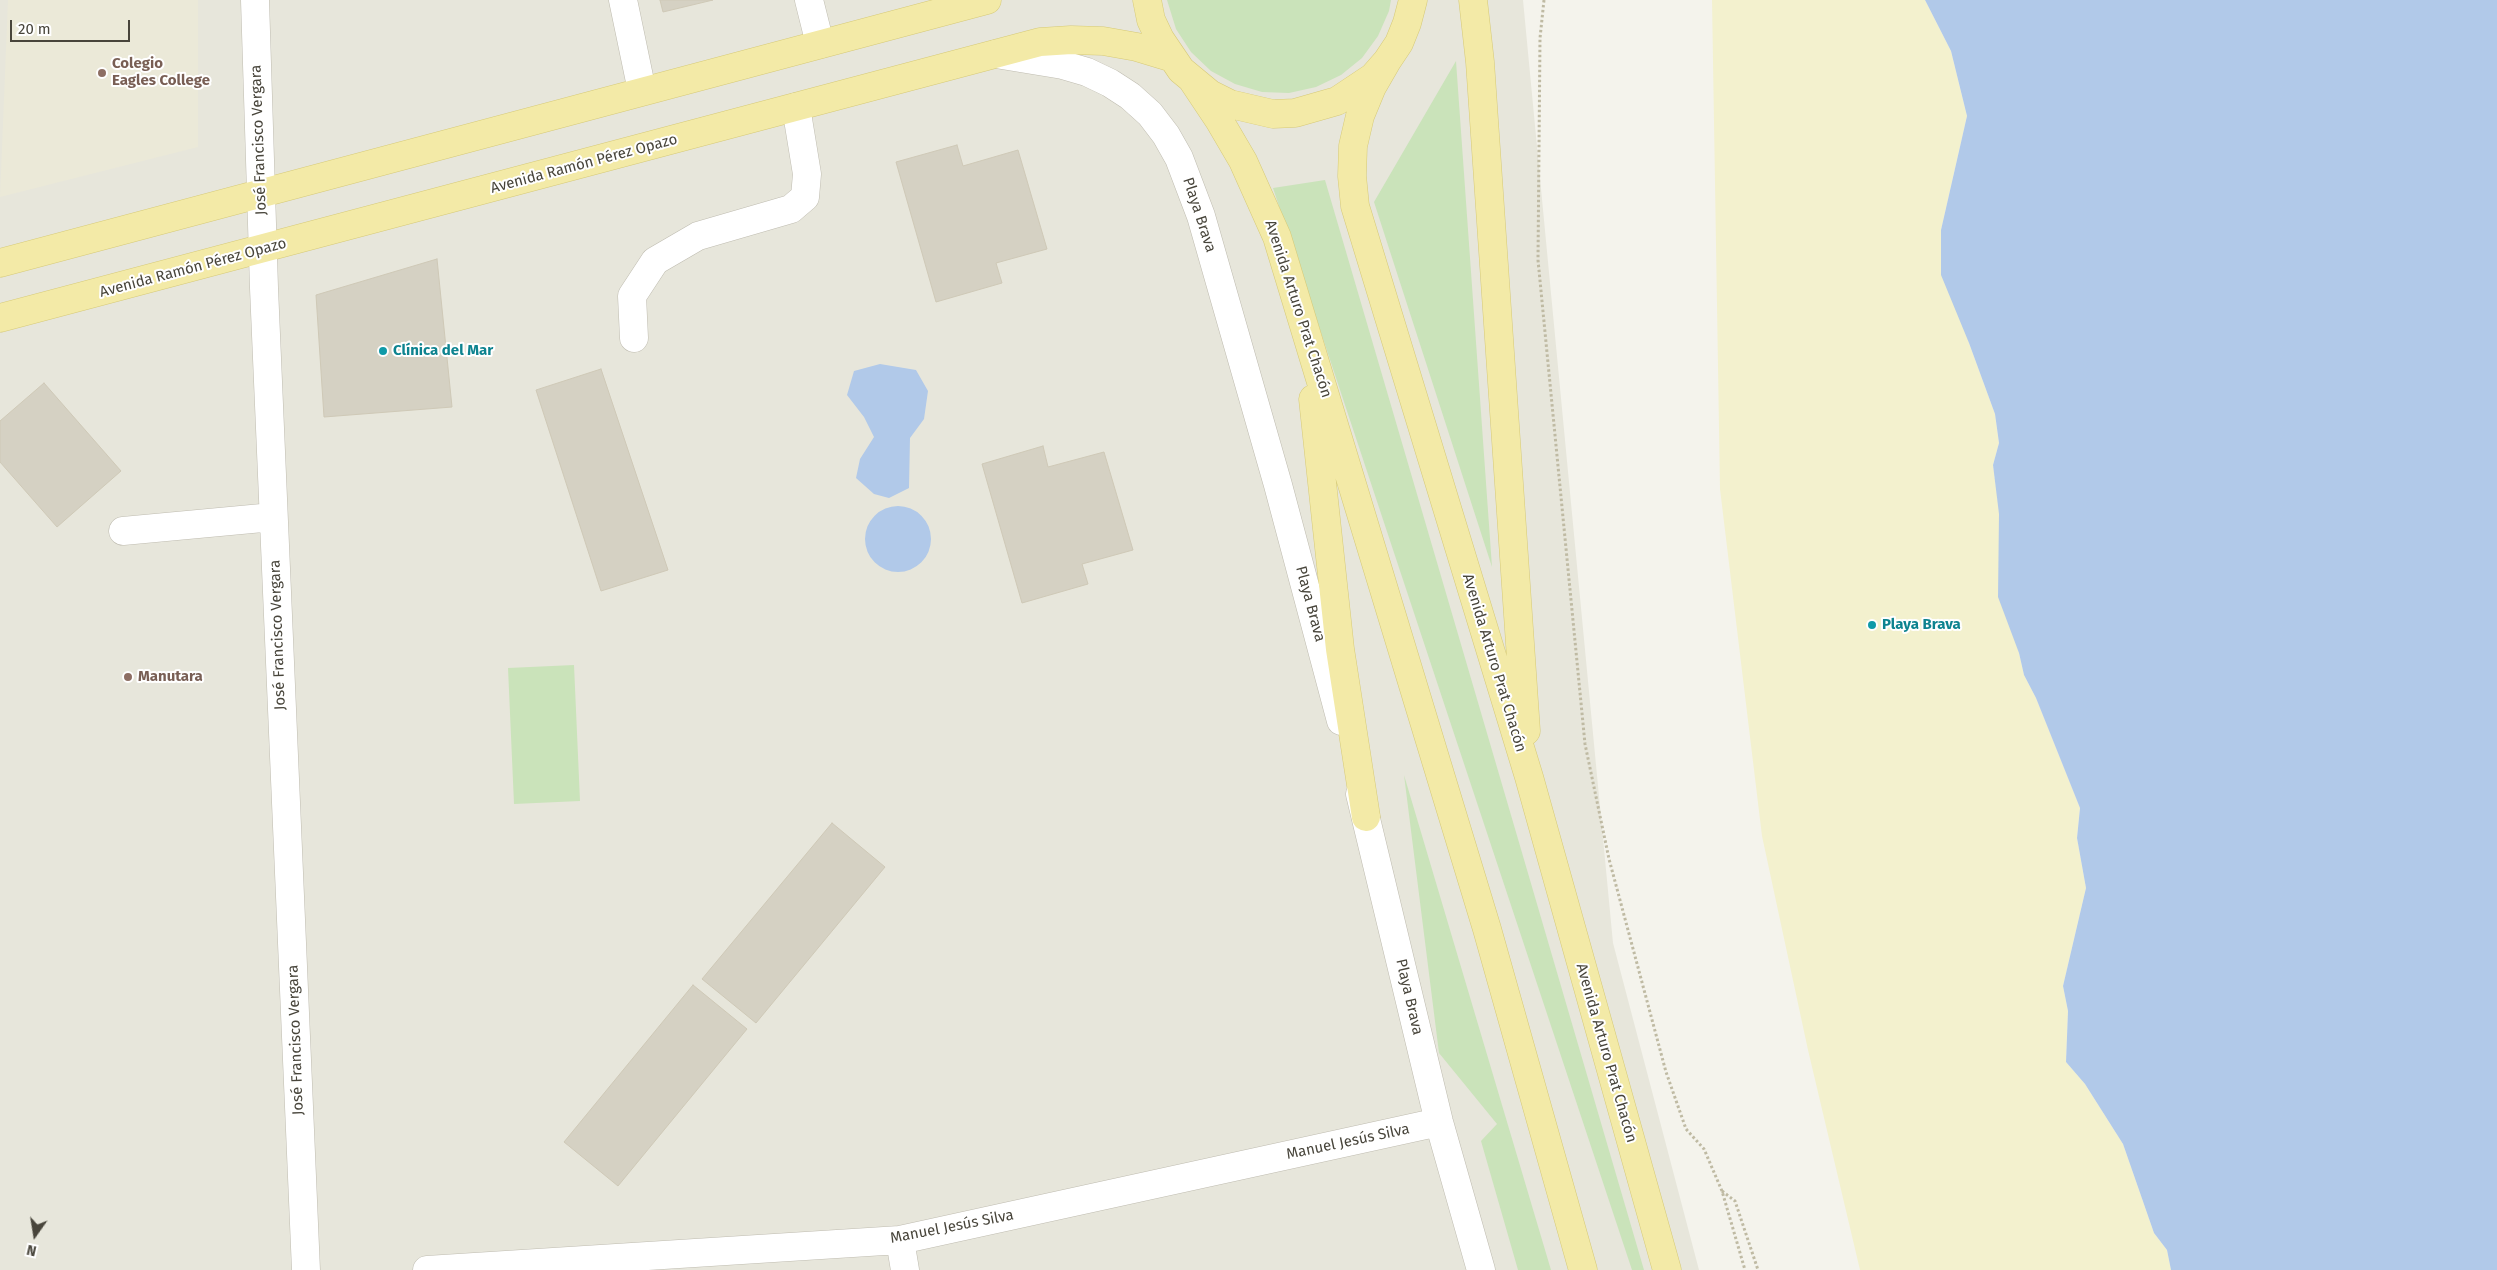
<!DOCTYPE html>
<html>
<head>
<meta charset="utf-8">
<style>
	body { margin:0 }
	#map { position:relative; width:2497px; height:1270px; overflow:hidden; background:#f4f3ec; font-family:"Fira Sans",sans-serif }
	canvas { display:block }
	.north { position:absolute; left:10px; top:1210px; width:50px; height:50px; -webkit-text-stroke:4px #fff; paint-order:stroke; rotate:193deg; font-size:14px; font-weight:700; line-height:20px; text-align:center; color:#48453b }
	.north::after { content:''; display:block; margin:auto; width:18px; height:22px; background:#48453b; clip-path:polygon(50% 0,100% 100%,50% 72%,0 100%) }
	.scale { position:absolute; left:10px; top:20px; width:120px; height:22px; box-sizing:border-box; border:2px solid #48453b; border-top:0; padding-left:6px; font-size:15px; line-height:18px; white-space:nowrap; color:#48453b; -webkit-text-stroke:4px #fff; paint-order:stroke }
</style>
</head>
<body>
<div id="map">
<canvas width="2497" height="1270"></canvas>
<div class="north">N</div>
<div class="scale">20 m</div>
</div>
<script>
const context = document.querySelector('canvas').getContext('2d');
context.lineJoin = 'round';
function fillPath(path, color) {
  context.fillStyle = color;
  context.fill(path, 'evenodd');
}
function poly(rows) {
  const path = new Path2D();
  for (const r of rows) {
    if (r.length === 3) {
      path.moveTo(r[0] + r[2], r[1]);
      path.arc(r[0], r[1], r[2], 0, 2 * Math.PI);
      continue;
    }
    path.moveTo(r[0], r[1]);
    for (let i = 2; i < r.length; i += 2) path.lineTo(r[i], r[i + 1]);
  }
  return path;
}
function stroke(path, color, width, dash) {
  context.strokeStyle = color;
  context.lineWidth = width;
  context.lineCap = dash ? 'butt' : 'round';
  context.setLineDash(dash || []);
  context.stroke(path);
}
function write(font, color, halo, rows, align = 'center') {
  context.font = font + ' "Fira Sans",sans-serif';
  context.lineWidth = 4;
  context.setLineDash([]);
  context.textBaseline = 'middle';
  context.strokeStyle = halo;
  context.fillStyle = color;
  for (const [text, x, y, turn = 0] of rows) {
    context.save();
    context.translate(x, y);
    context.rotate((+turn || 0) * Math.PI / 180);
    context.textAlign = isNaN(turn) ? turn : align;
    if (halo) context.strokeText(text, 0, 0);
    context.fillText(text, 0, 0);
    context.restore();
  }
}
fillPath(poly([
	[0,0,1523,0,1613,943,1699,1270,0,1270]
]), '#e7e6db');
fillPath(poly([
	[8,0,198,0,198,147,0,197]
]), '#ebe9d8');
fillPath(poly([
	[1167,0,1391,0,1389,11,1378,36,1362,58,1341,75,1316,87,1289,93,1262,92,1235,84,1211,71,1191,52,1176,29],
	[1456,61,1492,567,1374,202],
	[1325,180,1518,839,1644,1270,1632,1270,1273,188],
	[574,665,580,801,514,804,508,668],
	[1404,775,1551,1270,1518,1270,1481,1141,1497,1124,1439,1053]
]), '#cae3ba');
fillPath(poly([
	[1712,0,1925,0,1951,51,1967,116,1941,230,1969,343,1995,414,1999,443,1993,465,2019,653,2024,675,2036,698,2080,808,2077,838,2086,888,2063,986,2068,1011,2066,1062,2085,1084,2123,1144,2154,1233,2167,1250,2171,1270,1860,1270,1808,1050,1762,836,1720,489]
]), '#f3f1ce');
fillPath(poly([
	[1925,0,2497,0,2497,1270,2171,1270,2167,1250,2154,1233,2123,1144,2085,1084,2066,1062,2068,1011,2063,986,2086,888,2077,838,2080,808,2036,698,2024,675,2019,653,1998,597,1999,514,1993,465,1999,443,1995,414,1969,343,1941,275,1941,230,1967,116,1951,51],
	[880,364,916,370,928,391,924,419,910,438,909,488,889,498,874,494,856,478,860,459,874,437,864,417,847,395,854,371],
	[898,539,33]
]), '#b1c9e9');
const building = poly([
	[660,0,713,0,663,12,660,0],
	[957,145,963,166,1018,150,1047,249,996,263,1002,283,936,302,896,162,957,145],
	[437,259,452,407,324,417,316,295,437,259],
	[601,369,668,570,601,591,536,390,601,369],
	[44,383,121,471,57,527,0,462,0,421,44,383],
	[1043,446,1048,467,1104,452,1133,550,1082,564,1088,584,1022,603,982,464,1043,446],
	[832,823,885,867,756,1023,702,979,832,823],
	[693,985,747,1029,618,1186,564,1142,693,985]
]);
fillPath(building, '#d5d1c3');
stroke(building, '#cfc9b7', 1);
const minor = poly([
	[255,0,264,288,306,1270],
	[623,0,642,91],
	[809,0,820,44],
	[996,54,1063,65,1087,72,1110,83,1130,96,1150,114,1166,135,1179,158,1201,216,1278,485,1341,721],
	[634,338,632,296,655,261,698,236,791,209,805,197,807,174,796,107],
	[123,531,273,517],
	[1360,794,1439,1122,1481,1270],
	[900,1240,905,1270],
	[427,1270,900,1240,1439,1122]
]);
const major = poly([
	[1147,0,1151,20,1160,39,1181,70,1210,94,1230,104,1273,114,1295,113,1337,101,1373,77,1387,61,1399,43,1407,23,1413,0],
	[1473,0,1480,62,1526,731],
	[1387,61,1372,87,1360,116,1353,146,1352,176,1355,206,1529,777,1667,1270],
	[1193,81,1219,120,1243,161,1277,237,1487,929,1583,1270],
	[0,263,987,0],
	[0,318,1040,42,1071,40,1103,41,1137,47,1170,57],
	[1313,399,1340,649,1366,817]
]);
stroke(minor, '#bfbcb0', 29);
stroke(major, '#d6ca78', 29);
stroke(poly([
	[1544,0,1540,38,1538,260,1585,744,1609,859,1666,1072,1686,1129,1704,1149,1722,1191,1745,1270],
	[1722,1191,1735,1201,1758,1270]
]), '#bfbaa3', 3, [2.5, 2.5]);
stroke(minor, '#fff', 28);
stroke(major, '#f3eaa7', 28);
for (const [x, y, r, color] of [
	[102,73,5,"#8d6e63"],
	[383,351,5,"#0f9aa8"],
	[1872,625,5,"#0f9aa8"],
	[128,677,5,"#8d6e63"]
]) {
  const dot = new Path2D();
  dot.arc(x, y, r, 0, 2 * Math.PI);
  context.fillStyle = color;
  context.fill(dot);
  stroke(dot, '#fff', 2);
}
write('bold 15px', '#785e54', '#fff', [
	["Colegio",112,64],
	["Eagles College",112,81],
	["Manutara",138,677]
], 'left');
write('15px', '#48453b', '#fff', [
	["José Francisco Vergara",259,140,-92],
	["Avenida Ramón Pérez Opazo",584,164,-15],
	["Playa Brava",1199,215,72],
	["Avenida Ramón Pérez Opazo",193,268,-15],
	["Avenida Arturo Prat Chacón",1298,309,72],
	["Playa Brava",1310,604,75],
	["José Francisco Vergara",278,635,-92],
	["Avenida Arturo Prat Chacón",1494,663,73],
	["Playa Brava",1409,997,77],
	["José Francisco Vergara",296,1040,-92],
	["Avenida Arturo Prat Chacón",1606,1053,74],
	["Manuel Jesús Silva",1348,1142,-12],
	["Manuel Jesús Silva",952,1227,-11]
]);
write('bold 15px', '#0d838f', '#fff', [
	["Clínica del Mar",393,351],
	["Playa Brava",1882,625]
], 'left');
</script>
</body>
</html>
